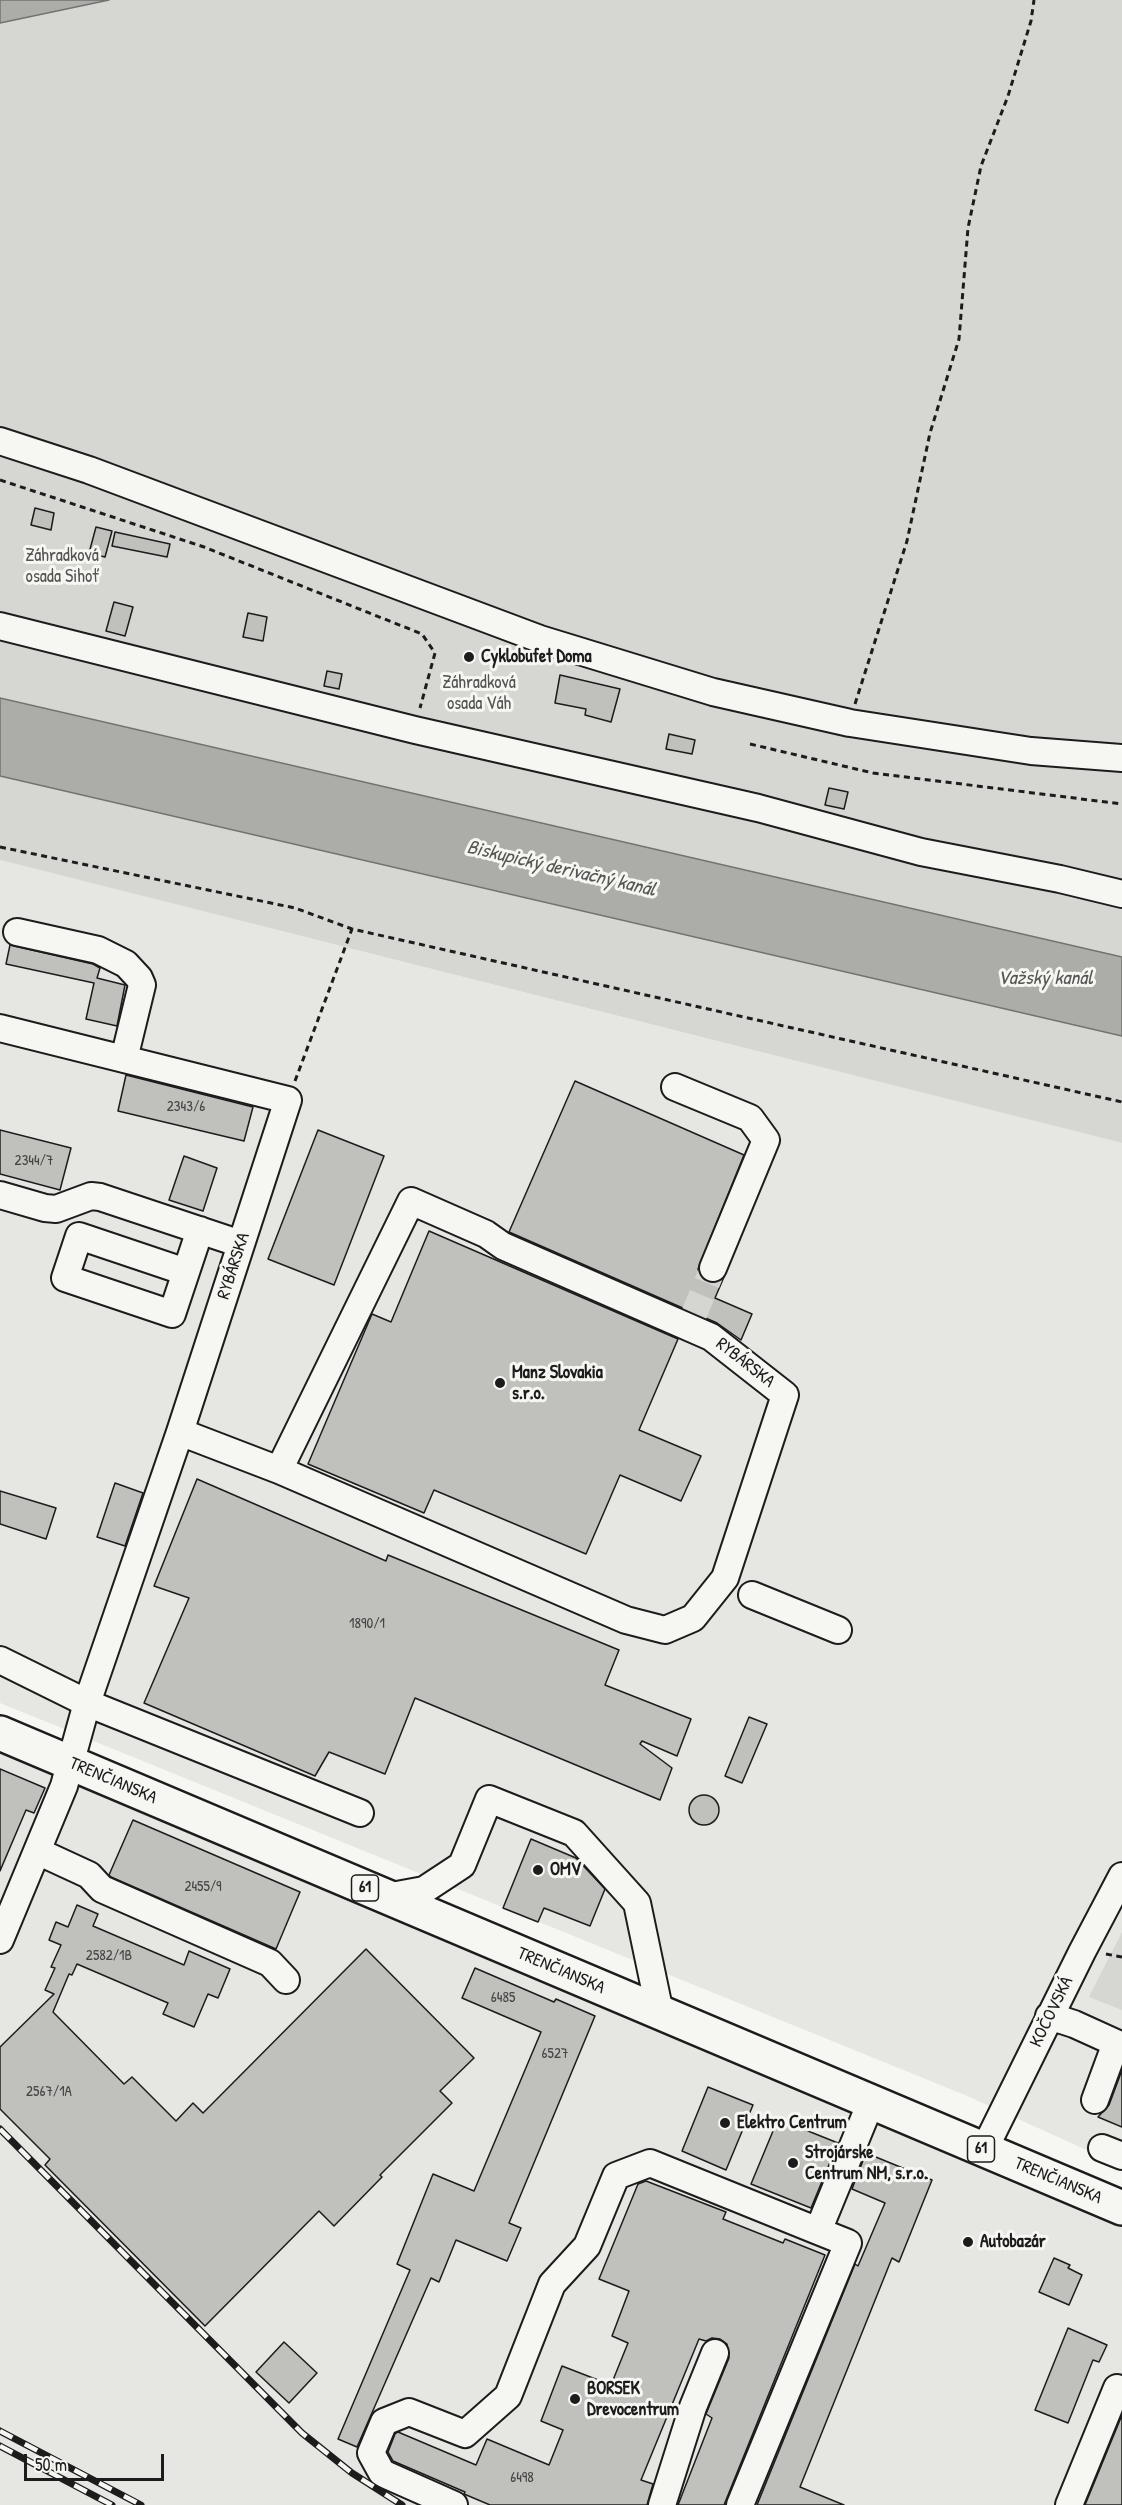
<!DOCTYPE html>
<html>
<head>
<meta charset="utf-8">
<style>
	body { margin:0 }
	#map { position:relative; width:1122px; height:2505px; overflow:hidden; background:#f6f6f2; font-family:"Patrick Hand",sans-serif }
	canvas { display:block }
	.scale { position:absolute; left:24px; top:2454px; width:140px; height:27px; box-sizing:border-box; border:3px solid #1c1c1c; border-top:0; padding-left:8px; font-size:18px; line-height:21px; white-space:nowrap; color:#1c1c1c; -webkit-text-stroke:4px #f6f6f2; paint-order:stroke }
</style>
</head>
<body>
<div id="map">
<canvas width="1122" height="2505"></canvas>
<div class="scale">50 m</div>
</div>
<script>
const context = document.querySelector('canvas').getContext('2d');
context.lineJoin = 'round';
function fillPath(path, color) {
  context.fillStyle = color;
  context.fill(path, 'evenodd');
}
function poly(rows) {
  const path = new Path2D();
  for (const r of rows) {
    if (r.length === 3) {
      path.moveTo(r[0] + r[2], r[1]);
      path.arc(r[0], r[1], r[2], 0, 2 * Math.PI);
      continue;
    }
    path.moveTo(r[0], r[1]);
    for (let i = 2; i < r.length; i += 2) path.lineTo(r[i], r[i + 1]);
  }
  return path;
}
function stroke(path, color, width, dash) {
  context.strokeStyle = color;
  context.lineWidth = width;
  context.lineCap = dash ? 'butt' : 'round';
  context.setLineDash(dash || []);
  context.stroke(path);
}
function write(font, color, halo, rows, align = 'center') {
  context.font = font + ' "Patrick Hand",sans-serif';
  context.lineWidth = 6;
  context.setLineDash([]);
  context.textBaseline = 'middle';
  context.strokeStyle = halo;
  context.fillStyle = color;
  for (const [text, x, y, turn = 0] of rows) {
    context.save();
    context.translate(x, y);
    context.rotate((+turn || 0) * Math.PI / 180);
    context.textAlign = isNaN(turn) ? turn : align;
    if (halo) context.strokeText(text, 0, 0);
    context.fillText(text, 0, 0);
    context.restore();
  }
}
fillPath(poly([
	[0,860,1122,1143,1122,2166,965,2095,0,1703],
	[0,1743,1122,2208,1122,2505,0,2505]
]), '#e6e6e2');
fillPath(poly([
	[109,0,1122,0,1122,957,0,698,0,23],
	[0,776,1122,1036,1122,1143,0,860],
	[1122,1932,1122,2010,1089,1997]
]), '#d6d6d2');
const water = poly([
	[0,0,109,0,0,23,0,0],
	[0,698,1122,957,1122,1036,0,776,0,698]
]);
fillPath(water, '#acaca9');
stroke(water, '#727271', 1.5);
const building = poly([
	[35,508,54,513,51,530,31,525,35,508],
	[96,527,112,531,105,557,89,553,96,527],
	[115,532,170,544,167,557,112,546,115,532],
	[114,602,133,607,125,636,106,631,114,602],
	[248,613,267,617,263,641,243,637,248,613],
	[327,671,342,674,339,689,324,686,327,671],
	[560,675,620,689,611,722,585,715,586,709,555,703,560,675],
	[669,734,695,740,692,754,666,749,669,734],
	[829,788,848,792,844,809,825,805,829,788],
	[10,945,93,964,100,968,97,978,125,985,117,1026,86,1019,94,983,6,964,10,945],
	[126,1075,253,1107,244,1141,118,1111,126,1075],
	[575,1081,744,1155,698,1269,701,1277,708,1282,716,1283,724,1277,715,1298,752,1314,741,1340,717,1323,509,1232,575,1081],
	[0,1130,71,1148,60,1190,0,1174,0,1130],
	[318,1130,384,1156,334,1285,268,1259,318,1130],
	[184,1156,217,1168,203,1211,169,1200,184,1156],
	[429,1231,678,1339,639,1430,701,1456,681,1501,620,1475,586,1554,434,1490,424,1513,308,1464,372,1314,391,1322,429,1231],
	[197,1479,386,1561,388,1555,619,1650,605,1685,691,1719,677,1756,642,1741,640,1744,672,1768,660,1800,415,1698,385,1774,329,1752,315,1776,144,1703,189,1598,154,1586,197,1479],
	[115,1483,143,1493,125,1546,97,1537,115,1483],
	[0,1491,56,1508,46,1539,0,1524,0,1491],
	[749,1717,767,1724,742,1783,725,1776,749,1717],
	[0,1769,45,1788,34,1813,26,1810,0,1871,0,1769],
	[704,1810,15],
	[133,1820,300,1892,276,1949,111,1877,109,1875,133,1820],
	[531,1839,576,1858,605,1889,590,1926,544,1908,538,1922,503,1908,531,1839],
	[77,1905,98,1914,93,1926,184,1965,189,1951,230,1969,218,1998,208,1994,194,2027,163,2014,168,2003,77,1964,72,1975,69,1974,53,2012,124,2084,132,2077,176,2121,193,2103,203,2113,366,1949,474,2058,440,2091,452,2103,380,2175,382,2177,334,2226,319,2211,205,2326,45,2165,50,2159,0,2109,0,2047,54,1994,45,1990,55,1968,51,1967,61,1945,49,1940,56,1922,68,1927,77,1905],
	[475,1968,554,2002,556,1999,595,2016,509,2223,521,2228,507,2261,456,2240,439,2282,431,2278,357,2447,338,2439,410,2270,397,2264,433,2174,474,2191,541,2032,462,1998,475,1968],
	[1122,2070,1122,2127,1098,2117,1109,2105,1122,2070],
	[708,2087,753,2105,726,2170,682,2151,708,2087],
	[778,2119,838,2143,811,2208,751,2184,778,2119],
	[866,2153,932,2180,899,2262,892,2258,800,2487,844,2505,757,2505,855,2264,858,2266,885,2203,852,2189,866,2153],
	[646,2181,726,2212,723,2219,783,2243,785,2239,825,2255,724,2505,678,2505,712,2418,706,2414,729,2358,727,2344,720,2339,712,2338,706,2341,699,2339,641,2480,653,2484,647,2505,490,2505,464,2494,465,2492,393,2461,388,2452,395,2434,398,2432,476,2465,487,2439,549,2465,563,2430,541,2421,562,2366,611,2385,628,2343,612,2336,629,2291,599,2279,638,2184,646,2181],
	[1054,2258,1070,2265,1068,2268,1082,2275,1069,2305,1039,2292,1054,2258],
	[1068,2328,1107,2345,1099,2362,1093,2360,1068,2423,1035,2410,1068,2328],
	[284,2342,317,2373,289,2403,256,2372,284,2342],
	[1122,2415,1122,2505,1085,2505,1122,2415]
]);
fillPath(building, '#c0c0bd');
stroke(building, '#1c1c1c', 1.5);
stroke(poly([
	[692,1319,713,1268]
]), '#d5d5d2', 26, [26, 13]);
const minor = poly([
	[0,441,89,470,540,639,713,692,850,723,1031,751,1122,758],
	[0,626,415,730,758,808,921,852,1060,879,1122,894],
	[17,932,98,950,126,964,139,978,142,985,124,1059],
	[0,1028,288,1100,180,1432,87,1703,64,1786,0,1940],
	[675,1087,750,1118,766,1140,713,1268],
	[0,1195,45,1208,56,1209,91,1196,100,1197,241,1244],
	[186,1272,79,1236,65,1278,172,1314,200,1230],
	[180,1432,279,1470,626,1620,665,1630,693,1618,725,1578,785,1395,711,1337,503,1246,486,1234,411,1201,279,1470],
	[752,1595,838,1630],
	[0,1660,87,1703,360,1813],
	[37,1851,89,1875,102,1889,270,1963,286,1980],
	[386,1897,424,1890,462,1865,489,1799,574,1833,637,1903,660,2013],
	[1049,2016,1074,2024,1116,2043,1095,2100],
	[1102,2148,1122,2156],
	[984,2150,1082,1952,1122,1876],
	[454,2505,382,2473,371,2453,384,2422,409,2412,465,2434,508,2396,552,2284,587,2246,616,2176,650,2163,818,2231,871,2102],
	[662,2505,693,2407,715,2353],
	[740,2505,848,2243,818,2231],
	[1069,2505,1117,2388,1122,2390]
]);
const major = poly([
	[0,1733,1122,2208]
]);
stroke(minor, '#1c1c1c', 30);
stroke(major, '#1c1c1c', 38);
stroke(poly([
	[0,480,204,547,422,634,435,653,420,708],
	[855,704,907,541,930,433,959,339,968,228,981,166,1008,96,1031,21,1034,0],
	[750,744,873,773,1122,804],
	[0,847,295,908,352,929],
	[295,1081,352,929,1122,1102],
	[1106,1954,1122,1957]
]), '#1c1c1c', 3, [6, 4.5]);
stroke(minor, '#f6f6f2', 26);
stroke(major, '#f6f6f2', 33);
const rail = poly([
	[0,2129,302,2433,352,2473,402,2505],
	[0,2431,141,2505],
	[0,2446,112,2505]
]);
stroke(rail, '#1c1c1c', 7);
stroke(rail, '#f6f6f2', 4.5, [14]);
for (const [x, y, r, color] of [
	[469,657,6,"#1c1c1c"],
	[500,1383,6,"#1c1c1c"],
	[538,1870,6,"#1c1c1c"],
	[725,2123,6,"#1c1c1c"],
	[793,2163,6,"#1c1c1c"],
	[968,2242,6,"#1c1c1c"],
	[575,2399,6,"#1c1c1c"]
]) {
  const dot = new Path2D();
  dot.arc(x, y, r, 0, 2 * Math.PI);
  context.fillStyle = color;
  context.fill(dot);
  stroke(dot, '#f6f6f2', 2);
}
write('15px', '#454544', null, [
	["2343/6",186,1107],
	["2344/7",34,1161],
	["1890/1",367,1624],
	["2455/9",203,1887],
	["2582/1B",109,1956],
	["6485",503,1998],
	["6527",555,2054],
	["2567/1A",49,2092],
	["6498",522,2478]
]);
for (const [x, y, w] of [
	[365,1888,27],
	[981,2149,27]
]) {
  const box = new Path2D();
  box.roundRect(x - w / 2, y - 13, w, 26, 4.5);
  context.fillStyle = '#f6f6f2';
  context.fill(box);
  stroke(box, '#1c1c1c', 1.5);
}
write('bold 16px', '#1c1c1c', null, [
	["61",365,1888],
	["61",981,2149]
]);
write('18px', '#545453', '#f6f6f2', [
	["Záhradková",62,556],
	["osada Sihoť",62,577],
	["Záhradková",479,683],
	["osada Váh",479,704]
]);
write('bold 18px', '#1c1c1c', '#f6f6f2', [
	["Cyklobufet Doma",481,657],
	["Manz Slovakia",512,1373],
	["s.r.o.",512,1394],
	["OMV",550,1870],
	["Elektro Centrum",737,2123],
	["Strojárske",805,2153],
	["Centrum NM, s.r.o.",805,2174],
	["Autobazár",980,2242],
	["BORSEK",587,2389],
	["Drevocentrum",587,2410]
], 'left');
write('18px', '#1c1c1c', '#f6f6f2', [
	["RYBÁRSKA",234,1266,-72],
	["RYBÁRSKA",745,1363,38],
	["TRENČIANSKA",113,1781,23],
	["TRENČIANSKA",561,1971,23],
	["KOČOVSKÁ",1052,2012,-64],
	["TRENČIANSKA",1058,2181,23]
]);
write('italic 20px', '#565654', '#f6f6f2', [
	["Biskupický derivačný kanál",561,869,13],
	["Važský kanál",1045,979]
]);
</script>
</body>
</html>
